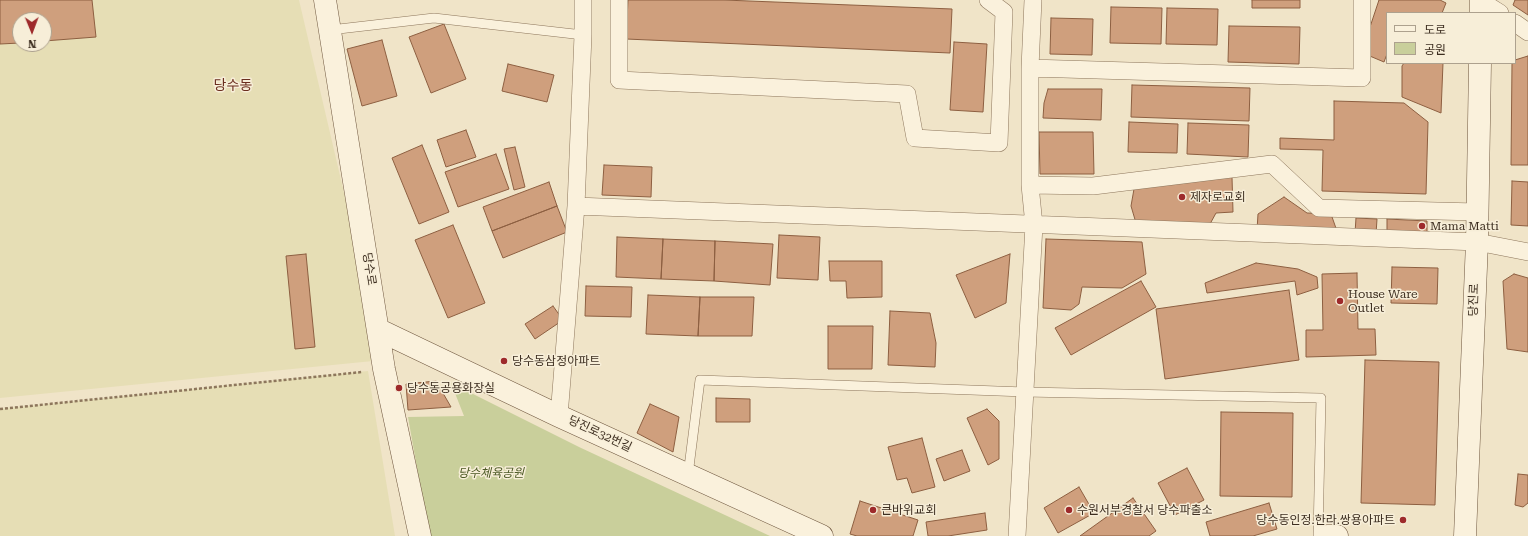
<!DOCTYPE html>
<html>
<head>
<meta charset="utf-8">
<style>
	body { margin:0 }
	#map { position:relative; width:1528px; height:536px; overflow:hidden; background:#f0e4c8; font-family:"Roboto Serif","Noto Sans KR",serif }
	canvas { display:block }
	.legend { position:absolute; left:1386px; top:12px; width:130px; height:52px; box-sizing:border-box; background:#f7eed8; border:1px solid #ada18e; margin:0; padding:5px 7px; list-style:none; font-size:12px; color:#3d2e20 }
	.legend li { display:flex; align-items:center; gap:8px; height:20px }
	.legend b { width:20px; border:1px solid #ada18e }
	.north { position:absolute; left:12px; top:12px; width:40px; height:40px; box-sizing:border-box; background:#f7eed8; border:1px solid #ada18e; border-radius:50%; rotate:179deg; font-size:11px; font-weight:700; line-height:16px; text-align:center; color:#3d2e20 }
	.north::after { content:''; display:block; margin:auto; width:14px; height:18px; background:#9e2a2b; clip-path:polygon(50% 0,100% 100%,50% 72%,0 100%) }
</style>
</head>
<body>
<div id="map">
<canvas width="1528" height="536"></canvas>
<ul class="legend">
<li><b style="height:5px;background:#faf1dc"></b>도로</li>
<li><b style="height:11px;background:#c9cf9b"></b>공원</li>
</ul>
<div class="north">N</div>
</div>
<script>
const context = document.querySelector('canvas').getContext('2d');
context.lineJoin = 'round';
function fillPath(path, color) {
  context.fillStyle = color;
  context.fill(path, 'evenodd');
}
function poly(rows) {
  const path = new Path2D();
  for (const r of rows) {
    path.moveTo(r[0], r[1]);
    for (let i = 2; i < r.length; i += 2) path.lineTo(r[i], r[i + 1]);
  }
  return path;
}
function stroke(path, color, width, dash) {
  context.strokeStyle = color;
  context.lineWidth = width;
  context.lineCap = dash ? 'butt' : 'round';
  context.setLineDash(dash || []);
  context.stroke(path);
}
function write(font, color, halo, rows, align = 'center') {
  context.font = font + ' "Roboto Serif","Noto Sans KR",serif';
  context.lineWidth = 3;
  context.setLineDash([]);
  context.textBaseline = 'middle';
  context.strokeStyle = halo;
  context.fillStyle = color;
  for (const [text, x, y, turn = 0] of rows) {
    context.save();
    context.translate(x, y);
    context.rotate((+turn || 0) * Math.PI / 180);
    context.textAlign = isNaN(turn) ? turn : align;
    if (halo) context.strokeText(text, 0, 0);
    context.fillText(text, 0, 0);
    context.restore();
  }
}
fillPath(poly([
	[0,0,299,0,383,360,0,398],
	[20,20,44,20,44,44,20,44],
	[368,371,395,536,0,536,0,409]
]), '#e6deb5');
fillPath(poly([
	[451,383,579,447,770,536,429,536,408,417,464,416]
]), '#c9cf9b');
const building = poly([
	[0,0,92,0,96,37,44,41,44,20,20,20,20,43,0,44,0,0],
	[628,0,724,0,952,9,950,53,626,39,628,0],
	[1252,0,1300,0,1300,8,1252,8,1252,0],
	[1379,0,1440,0,1446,3,1442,13,1387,13,1387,54,1384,62,1365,54,1364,45,1379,0],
	[1515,0,1528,0,1528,15,1513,5,1515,0],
	[1111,7,1162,8,1161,44,1110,43,1111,7],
	[1167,8,1218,9,1217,45,1166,44,1167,8],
	[1051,18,1093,19,1092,55,1050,54,1051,18],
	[444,24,466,79,431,93,409,37,444,24],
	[1229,26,1300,27,1299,64,1228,62,1229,26],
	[382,40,397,96,362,106,347,49,382,40],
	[954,42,987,44,983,112,950,110,954,42],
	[1528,56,1528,165,1511,165,1512,63,1515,63,1515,60,1528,56],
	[1404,63,1443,63,1441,113,1402,97,1402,66,1404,63],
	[508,64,554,75,547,102,502,91,508,64],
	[1132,85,1250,88,1249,121,1131,117,1132,85],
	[1048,89,1102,89,1101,120,1043,118,1044,103,1048,89],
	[1334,101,1404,103,1428,122,1426,194,1322,191,1323,150,1280,149,1280,138,1334,140,1334,101],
	[1129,122,1178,124,1177,153,1128,152,1129,122],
	[1188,123,1249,125,1248,157,1187,154,1188,123],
	[466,130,476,157,446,167,437,140,466,130],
	[1039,132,1093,132,1094,174,1040,174,1039,132],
	[422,145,449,212,419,224,392,158,422,145],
	[515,147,525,187,514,190,504,149,515,147],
	[496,154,509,189,458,207,445,172,496,154],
	[604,165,652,167,651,197,602,195,604,165],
	[1232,177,1233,212,1216,213,1210,224,1136,223,1131,206,1134,189,1232,177],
	[1512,181,1528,182,1528,226,1511,225,1512,181],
	[549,182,557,206,492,231,483,207,549,182],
	[1284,197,1307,213,1331,214,1338,234,1257,230,1258,214,1284,197],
	[557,206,567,232,503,258,492,231,557,206],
	[1356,218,1377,219,1376,234,1355,233,1356,218],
	[1387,219,1427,221,1427,236,1387,235,1387,219],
	[453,225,485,303,448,318,415,240,453,225],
	[779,235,820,237,818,280,777,278,779,235],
	[617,237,663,239,661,279,616,277,617,237],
	[663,239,715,241,714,281,661,279,663,239],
	[1046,239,1142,242,1146,274,1122,288,1082,287,1079,304,1071,310,1043,308,1046,239],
	[715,241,773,244,770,285,714,281,715,241],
	[306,254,315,347,295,349,286,256,306,254],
	[1010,254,1006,303,975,318,956,275,1010,254],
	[829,261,882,261,882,297,847,298,846,281,830,281,829,261],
	[1256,263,1298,269,1317,277,1318,288,1297,295,1295,281,1207,293,1205,283,1256,263],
	[1392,267,1438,268,1437,304,1391,303,1392,267],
	[1357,273,1358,329,1375,329,1376,355,1306,357,1306,330,1323,330,1322,274,1357,273],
	[1514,274,1528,278,1528,352,1507,349,1503,281,1514,274],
	[1141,281,1156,307,1071,355,1055,328,1141,281],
	[586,286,632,287,631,317,585,316,586,286],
	[1289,290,1299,360,1165,379,1156,309,1289,290],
	[648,295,700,297,698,336,646,334,648,295],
	[700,297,754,297,752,336,698,336,700,297],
	[553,306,563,320,535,339,525,324,553,306],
	[890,311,930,313,936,343,935,367,888,365,890,311],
	[828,326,873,326,872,369,828,369,828,326],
	[1365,360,1439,362,1435,505,1361,503,1365,360],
	[436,381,451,407,408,410,406,384,436,381],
	[716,398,750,399,750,422,716,422,716,398],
	[650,404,679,417,673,452,637,433,650,404],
	[987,409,999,421,999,459,988,465,967,418,987,409],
	[1221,412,1293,413,1292,497,1220,496,1221,412],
	[922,438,935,487,912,493,907,478,897,480,888,447,922,438],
	[962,450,970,471,944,481,936,459,962,450],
	[1187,468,1204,500,1175,515,1158,483,1187,468],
	[1518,474,1528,475,1528,503,1523,507,1515,505,1518,474],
	[1079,487,1094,513,1058,533,1044,508,1079,487],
	[1133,498,1156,531,1149,536,1080,536,1133,498],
	[860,501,918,520,913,536,857,536,850,534,860,501],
	[1269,503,1277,529,1253,536,1210,536,1206,522,1269,503],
	[985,513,987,530,948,536,928,536,926,522,985,513]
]);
fillPath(building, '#cf9f7d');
stroke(building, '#8d5f41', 1);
const lane = poly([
	[330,30,434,18,583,35],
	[688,475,700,380,1025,392,1321,398,1318,536]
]);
const street = poly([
	[619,0,619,80,907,94,915,138,999,143,1004,12,988,0],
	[1481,1,1500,13],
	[1515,23,1528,32],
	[1030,68,1362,78,1362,0],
	[1030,185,1093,186,1272,164,1319,208,1477,212],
	[576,206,1477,242,1528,252],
	[559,416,576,206,583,35,583,0],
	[1017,536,1034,225,1030,185,1030,68,1033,0]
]);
const secondary = poly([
	[325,0,384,369,420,536],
	[1481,13,1481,0],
	[379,330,559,416,822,536],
	[1327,536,1337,536],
	[1465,536,1477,242,1480,63]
]);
stroke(lane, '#8d765c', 10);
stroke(street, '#8d765c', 18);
stroke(secondary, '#6f573f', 23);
stroke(poly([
	[0,409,362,372]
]), '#8d765c', 2.5, [3, 2]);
stroke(lane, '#faf1dc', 9);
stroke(street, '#faf1dc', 17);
stroke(secondary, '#faf1dc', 22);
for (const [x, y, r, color] of [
	[1182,197,4,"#9e2a2b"],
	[1422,226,4,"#9e2a2b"],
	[1340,301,4,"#9e2a2b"],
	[504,361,4,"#9e2a2b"],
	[399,388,4,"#9e2a2b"],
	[873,510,4,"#9e2a2b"],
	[1069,510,4,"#9e2a2b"],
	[1403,520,4,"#9e2a2b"]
]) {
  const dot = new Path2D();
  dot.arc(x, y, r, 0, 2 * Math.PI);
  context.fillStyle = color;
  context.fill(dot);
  stroke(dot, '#f7eed8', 1.5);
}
write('12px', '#3d2e20', '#f7eed8', [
	["제자로교회",1190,197],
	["Mama Matti",1430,226],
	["House Ware",1348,294],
	["Outlet",1348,308],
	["당수동삼정아파트",512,361],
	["당수동공용화장실",407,388],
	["큰바위교회",881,510],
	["수원서부경찰서 당수파출소",1077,510],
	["당수동인정.한라.쌍용아파트",1395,520,"right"]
], 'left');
write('12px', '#3d2e20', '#f7eed8', [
	["당수로",369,269,81],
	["당진로",1474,300,-88],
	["당진로32번길",600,434,25]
]);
write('italic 12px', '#4d5a26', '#f7eed8', [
	["당수체육공원",491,473]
]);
write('14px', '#6b2e1e', '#f7eed8', [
	["당수동",233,86]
]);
</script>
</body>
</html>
